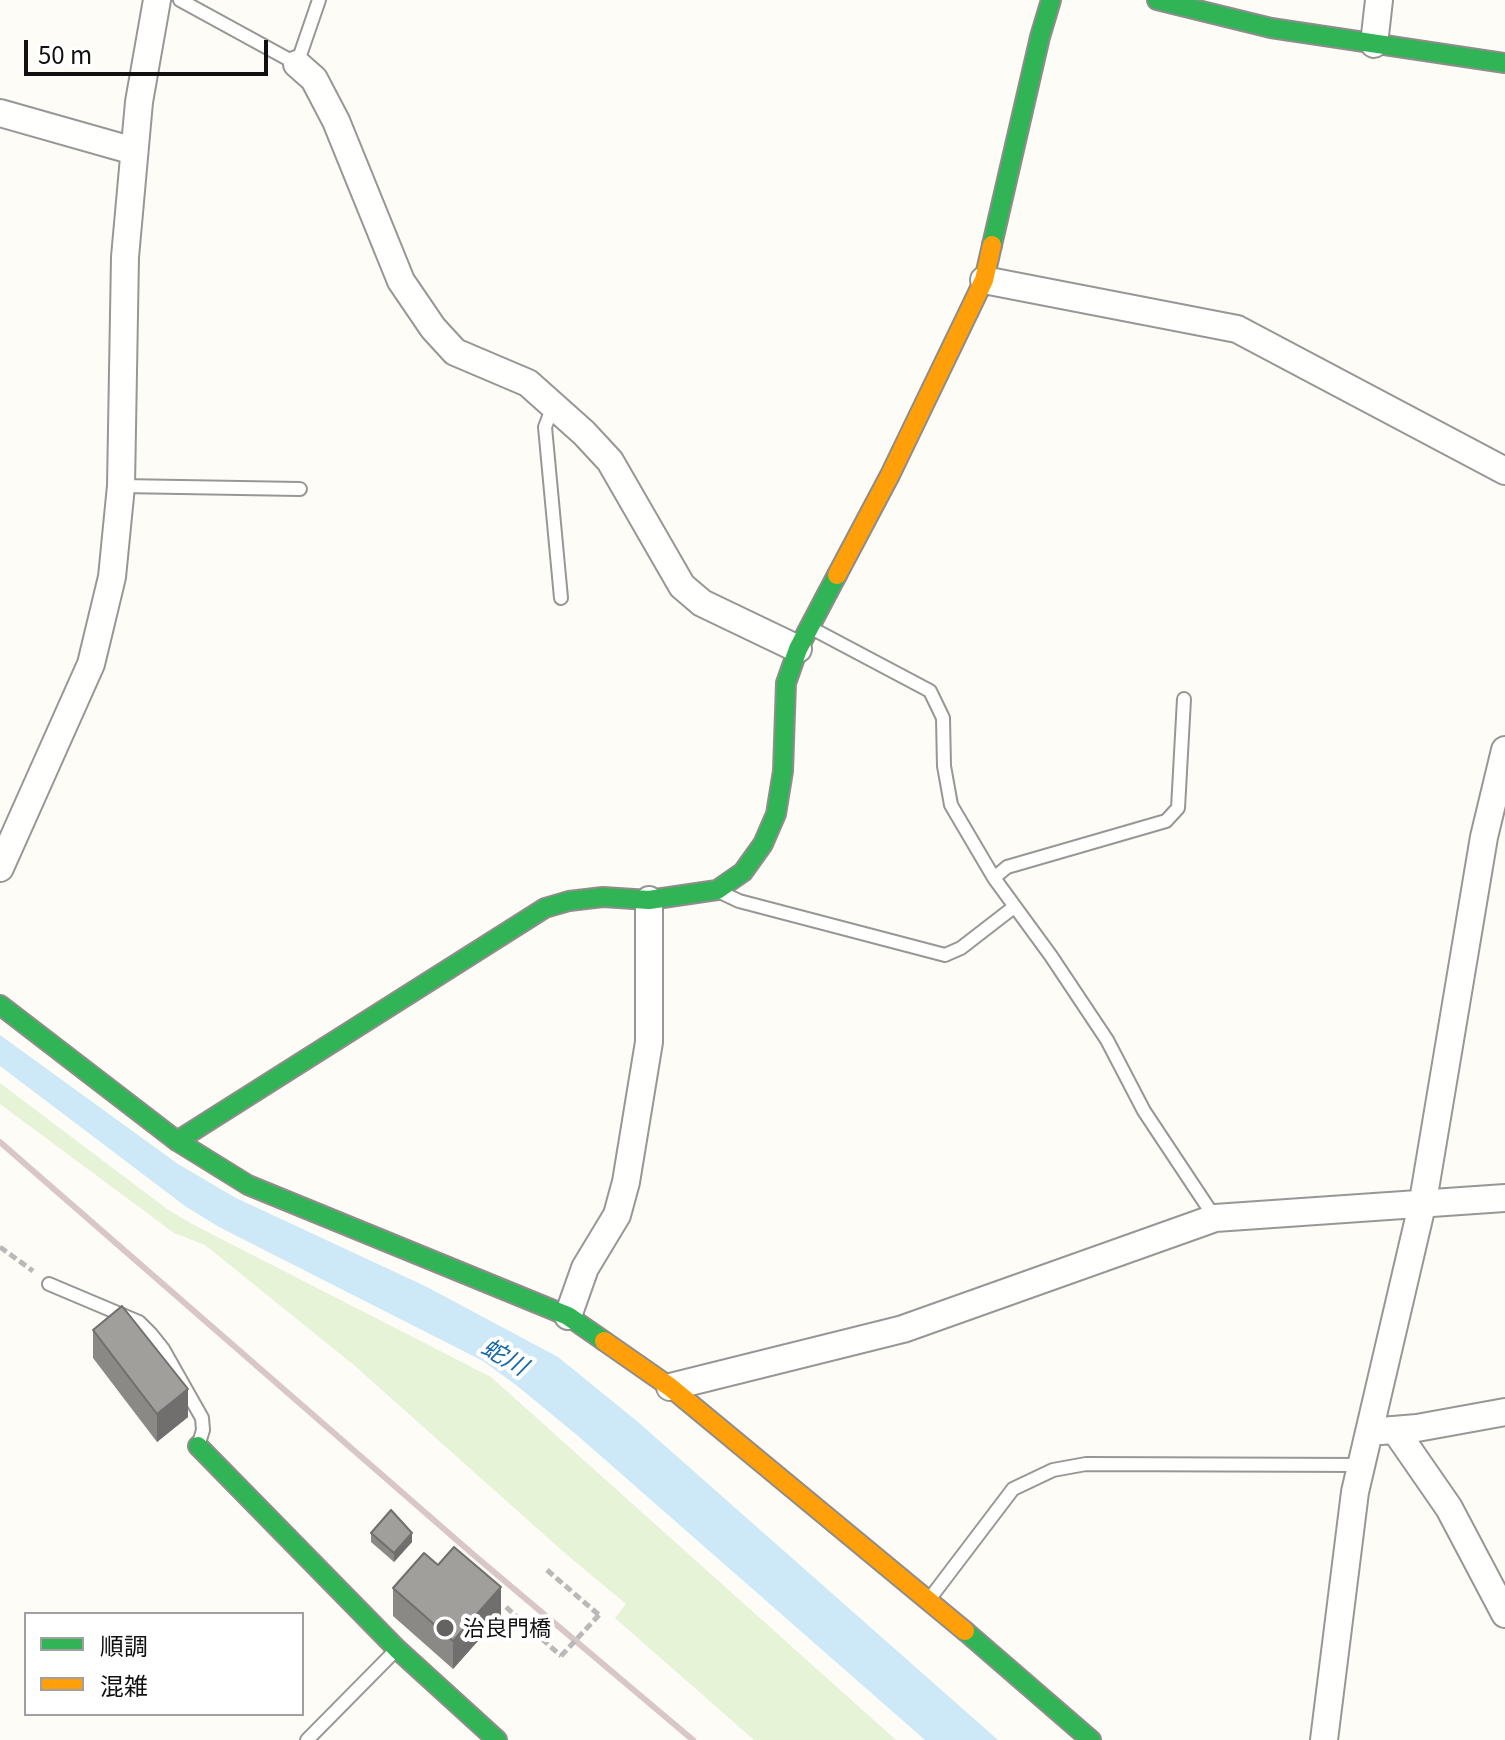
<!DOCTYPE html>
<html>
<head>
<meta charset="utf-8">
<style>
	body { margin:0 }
	#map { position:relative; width:1505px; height:1740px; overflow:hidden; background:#fdfcf7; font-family:Georgia,"Noto Sans JP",serif }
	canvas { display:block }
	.legend { position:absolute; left:24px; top:1612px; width:280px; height:104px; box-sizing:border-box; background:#fff; border:2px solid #a0a0a0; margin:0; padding:10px 14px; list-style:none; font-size:24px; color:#111 }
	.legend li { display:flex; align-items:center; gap:16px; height:40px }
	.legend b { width:40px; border:2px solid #a0a0a0 }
	.scale { position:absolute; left:24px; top:40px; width:244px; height:36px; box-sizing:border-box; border:4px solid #111; border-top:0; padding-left:10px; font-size:24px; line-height:28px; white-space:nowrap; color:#111; -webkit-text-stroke:6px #fff; paint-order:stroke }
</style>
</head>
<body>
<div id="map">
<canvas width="1505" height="1740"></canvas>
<ul class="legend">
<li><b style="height:10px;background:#30b455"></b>順調</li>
<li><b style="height:10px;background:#ff9f0a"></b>混雑</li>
</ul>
<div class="scale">50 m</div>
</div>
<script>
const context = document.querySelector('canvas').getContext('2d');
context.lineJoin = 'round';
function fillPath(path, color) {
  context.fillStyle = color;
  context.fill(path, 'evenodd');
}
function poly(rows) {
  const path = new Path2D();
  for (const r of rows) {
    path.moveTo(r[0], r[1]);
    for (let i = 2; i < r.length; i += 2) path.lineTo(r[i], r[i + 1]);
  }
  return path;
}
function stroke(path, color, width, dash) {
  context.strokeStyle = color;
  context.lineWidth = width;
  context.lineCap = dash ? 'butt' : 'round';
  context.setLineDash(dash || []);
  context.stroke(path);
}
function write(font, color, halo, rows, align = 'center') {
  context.font = font + ' Georgia,"Noto Sans JP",serif';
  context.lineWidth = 8;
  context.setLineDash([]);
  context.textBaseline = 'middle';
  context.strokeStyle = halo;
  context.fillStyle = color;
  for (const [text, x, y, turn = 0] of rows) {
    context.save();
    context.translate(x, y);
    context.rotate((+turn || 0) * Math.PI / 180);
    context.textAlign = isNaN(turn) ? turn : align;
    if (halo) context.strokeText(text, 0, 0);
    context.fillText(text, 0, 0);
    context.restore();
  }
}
fillPath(poly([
	[0,1083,167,1209,192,1224,491,1377,896,1740,754,1740,615,1618,626,1604,567,1555,355,1366,205,1245,174,1233,0,1104]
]), '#e7f3d7');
fillPath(poly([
	[0,1035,178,1164,236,1198,425,1286,558,1357,638,1422,998,1740,925,1740,578,1436,516,1385,483,1361,219,1227,185,1206,0,1066]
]), '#cde8f7');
const lane = poly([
	[180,0,297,64,319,0],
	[553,406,545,427,561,598],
	[121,486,300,489],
	[813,629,930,691,943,718,944,766,951,805,994,878,1051,956,1107,1040,1144,1111,1215,1218],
	[994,878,1007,867,1166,821,1178,808,1184,699],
	[720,892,739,901,945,955,961,948,1014,907],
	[49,1284,139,1322,151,1334,163,1349,202,1418,203,1430,199,1443],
	[931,1597,1013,1489,1053,1470,1086,1464,1361,1465],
	[307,1740,395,1651]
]);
const street = poly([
	[1374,44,1379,0],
	[297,64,314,79,336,121,401,281,433,328,455,352,528,383,584,433,610,461,682,586,702,603,798,649],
	[0,113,134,151],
	[984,280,1237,329,1505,471],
	[0,868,91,664,112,577,121,486,125,257,139,102,157,0],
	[568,1316,585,1268,617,1215,626,1182,649,1042,649,900],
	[670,1387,903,1329,1215,1218,1505,1198],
	[1395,1430,1449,1508,1505,1614],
	[1381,1431,1417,1428,1505,1412],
	[1324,1740,1355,1492,1423,1201,1484,837,1505,750]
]);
const fast = poly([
	[1157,0,1271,28,1505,63],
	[992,245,1040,37,1051,0],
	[0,1005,177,1141,248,1185,568,1316,604,1341],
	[177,1141,545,908,569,901,603,897,649,900,717,890,743,872,763,844,776,814,783,771,786,683,798,649,837,575],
	[198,1446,397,1649,497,1740],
	[965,1631,1091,1740]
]);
const slow = poly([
	[837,575,890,475,984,280,992,245],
	[604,1341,670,1387,965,1631]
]);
stroke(lane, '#979795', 16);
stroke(street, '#979795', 30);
stroke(fast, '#8e8d8b', 22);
stroke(slow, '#8e8d8b', 22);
stroke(poly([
	[0,1247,33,1271],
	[547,1570,599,1615],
	[506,1607,561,1656]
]), '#b9b9b8', 5, [8, 4]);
stroke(lane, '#fffffe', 12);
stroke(street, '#fffffe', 26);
stroke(fast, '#30b455', 18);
stroke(slow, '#ff9f0a', 18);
stroke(poly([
	[0,1142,475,1556,693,1740]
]), '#d9c6c7', 6);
stroke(poly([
	[561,1656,599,1615]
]), '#b9b9b8', 5, [8, 4]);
fillPath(poly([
	[93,1330,188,1417,157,1442,93,1358],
	[371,1533,412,1542,394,1562,371,1542],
	[393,1588,501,1615,453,1669,393,1616]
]), '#8a8986');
fillPath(poly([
	[188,1389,188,1417,157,1442,157,1414],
	[412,1533,412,1542,394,1562,394,1553],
	[501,1587,501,1615,453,1669,453,1641]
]), '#716f6d');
const building = poly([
	[122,1306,188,1389,157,1414,93,1330,122,1306],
	[391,1510,412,1533,394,1553,371,1533,391,1510],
	[454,1547,501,1587,453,1641,393,1588,424,1553,438,1565,454,1547]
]);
fillPath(building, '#a19f9c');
stroke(building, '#716f6d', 2);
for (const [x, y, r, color] of [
	[445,1628,10,"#646362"]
]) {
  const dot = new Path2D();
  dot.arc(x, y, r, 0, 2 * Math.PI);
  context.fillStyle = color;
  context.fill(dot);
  stroke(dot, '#fff', 3);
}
write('22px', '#111', '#fff', [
	["治良門橋",463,1628]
], 'left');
write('italic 24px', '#1768a6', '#fff', [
	["蛇川",505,1356,30]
]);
</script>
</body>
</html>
